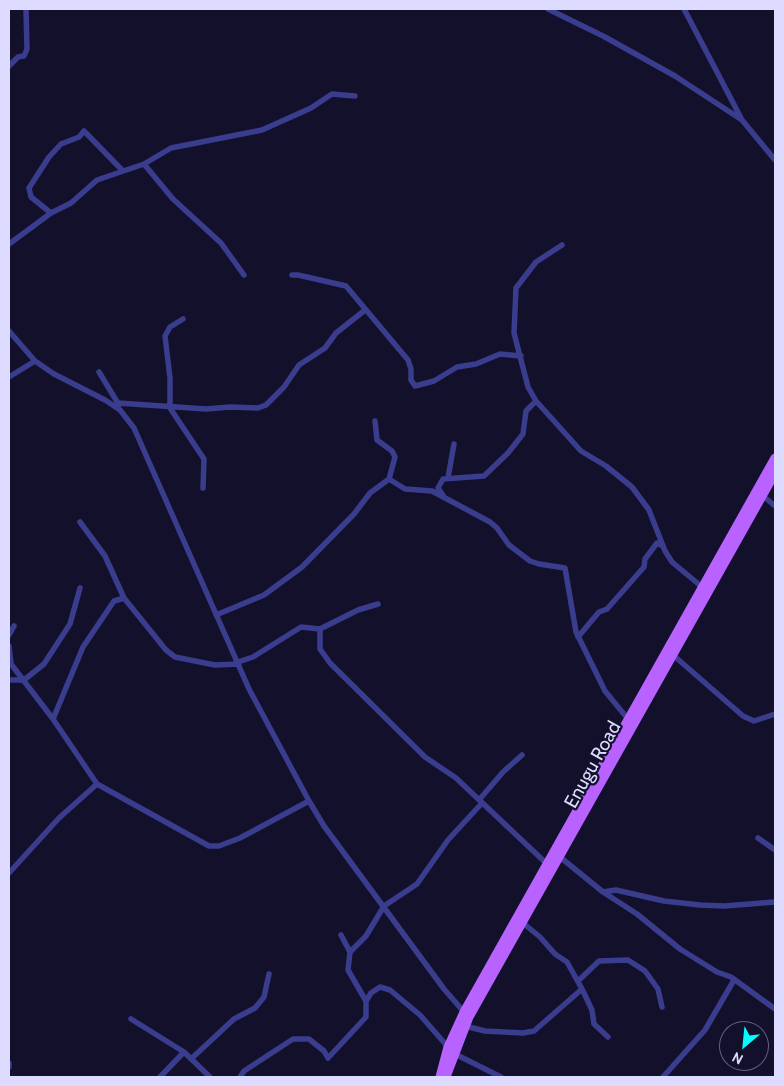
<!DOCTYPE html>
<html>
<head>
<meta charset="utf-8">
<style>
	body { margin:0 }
	#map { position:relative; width:784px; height:1086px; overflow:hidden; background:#13102c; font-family:Cabin,sans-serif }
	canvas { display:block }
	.frame { position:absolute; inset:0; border:10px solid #dddbff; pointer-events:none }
	.north { position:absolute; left:719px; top:1021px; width:50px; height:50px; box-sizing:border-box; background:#13102c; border:1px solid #646180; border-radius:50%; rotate:208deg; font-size:14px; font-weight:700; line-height:20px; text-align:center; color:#dddbff }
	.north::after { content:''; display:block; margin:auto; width:18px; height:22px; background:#07faff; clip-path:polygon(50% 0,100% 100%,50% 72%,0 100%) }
</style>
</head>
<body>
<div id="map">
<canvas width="784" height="1086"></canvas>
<div class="frame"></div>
<div class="north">N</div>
</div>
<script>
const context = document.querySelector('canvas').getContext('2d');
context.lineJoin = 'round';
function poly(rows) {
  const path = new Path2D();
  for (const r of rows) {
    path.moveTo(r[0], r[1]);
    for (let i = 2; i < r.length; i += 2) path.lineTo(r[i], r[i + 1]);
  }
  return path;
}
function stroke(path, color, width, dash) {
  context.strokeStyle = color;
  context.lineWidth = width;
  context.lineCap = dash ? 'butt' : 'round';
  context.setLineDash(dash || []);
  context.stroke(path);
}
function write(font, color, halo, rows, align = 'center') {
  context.font = font + ' Cabin,sans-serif';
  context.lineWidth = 4.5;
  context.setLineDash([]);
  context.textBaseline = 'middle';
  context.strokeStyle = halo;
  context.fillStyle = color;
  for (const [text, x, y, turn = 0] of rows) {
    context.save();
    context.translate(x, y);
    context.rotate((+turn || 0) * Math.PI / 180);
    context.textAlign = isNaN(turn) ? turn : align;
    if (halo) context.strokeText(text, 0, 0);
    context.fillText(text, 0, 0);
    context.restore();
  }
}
stroke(poly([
	[548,9,605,37,675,76,742,120,775,160],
	[684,9,741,118],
	[9,66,18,57,24,56,27,49,26,9],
	[144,164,173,199,221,243,244,275],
	[51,213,31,197,29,188,49,157,61,144,79,137,84,131,122,170],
	[9,244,51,213,71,203,97,180,144,164,171,148,262,130,311,108,332,94,355,96],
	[562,245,536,262,516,288,514,333,528,387,536,401,581,451,606,466,632,487,649,510,665,551,672,562,702,587],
	[292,275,298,275,346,286,408,360,411,369,411,380,415,386,434,381,457,367,476,364,500,354,521,356],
	[183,319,170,327,165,336,170,378,170,408,204,459,203,488],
	[9,331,35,361,54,374,105,400,120,410,134,428,249,689,309,801,324,826,444,989,464,1012],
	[99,372,119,405],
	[9,377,35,361],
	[118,403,206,409,230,407,258,408,266,405,284,387,299,365,325,348,336,333,365,310],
	[448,478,454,444],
	[389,479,405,489,432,491,490,522,497,528,509,545,530,561,539,564,565,568,576,632,605,691,628,719],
	[763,496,775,506],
	[444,497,438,488,443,479,484,476,508,453,523,434,526,411,536,401],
	[80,522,105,556,124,598,166,650,175,657,215,665,239,664],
	[124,598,114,601,83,647,53,719,97,784,209,846,219,846,240,838,309,801],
	[216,615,264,595,302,567,354,514,370,493,389,479,395,457,392,451,377,440,375,421],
	[320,629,320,649,330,663,425,757,456,778,547,864],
	[9,635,14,626],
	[578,637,599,612,607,609,644,567,645,559,657,543,663,546],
	[9,646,11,664,53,719],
	[673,655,743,716,754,721,775,714],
	[238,662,253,657,301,627,320,629,358,610,378,604],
	[9,680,24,680,44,664,70,624,80,588],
	[479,800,503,772,522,755],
	[758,838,775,850],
	[560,857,603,892,637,914,680,949,717,972,731,977,775,1009],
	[9,873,59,818,97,784],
	[603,892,616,890,664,901,700,905,724,906,775,902],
	[350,952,366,936,384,906,417,884,448,840,482,803],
	[578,981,599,961,628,960,645,971,658,989,662,1007],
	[582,989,592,1010,594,1024,608,1037],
	[366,1001,371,993,380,987,390,990,420,1015,448,1047],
	[131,1019,184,1052,210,1077],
	[465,1026,485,1031,523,1033,534,1031,582,989,567,962,555,954,540,937,523,923],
	[453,1053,501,1077],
	[191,1059,234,1019,255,1008,264,997,269,974],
	[9,1063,9,1067],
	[160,1077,184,1052],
	[240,1077,244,1071,293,1039,309,1039,324,1051,328,1058,366,1017,366,1001,348,970,350,952,341,935],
	[663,1077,705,1030,734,980]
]), '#3a3d8d', 5.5);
stroke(poly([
	[440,1077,448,1047,464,1012,775,458],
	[446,1077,469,1017,775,473]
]), '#b862ff', 9);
write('19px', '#dddbff', '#13102c', [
	["Enugu Road",593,765,-61]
]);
</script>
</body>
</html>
